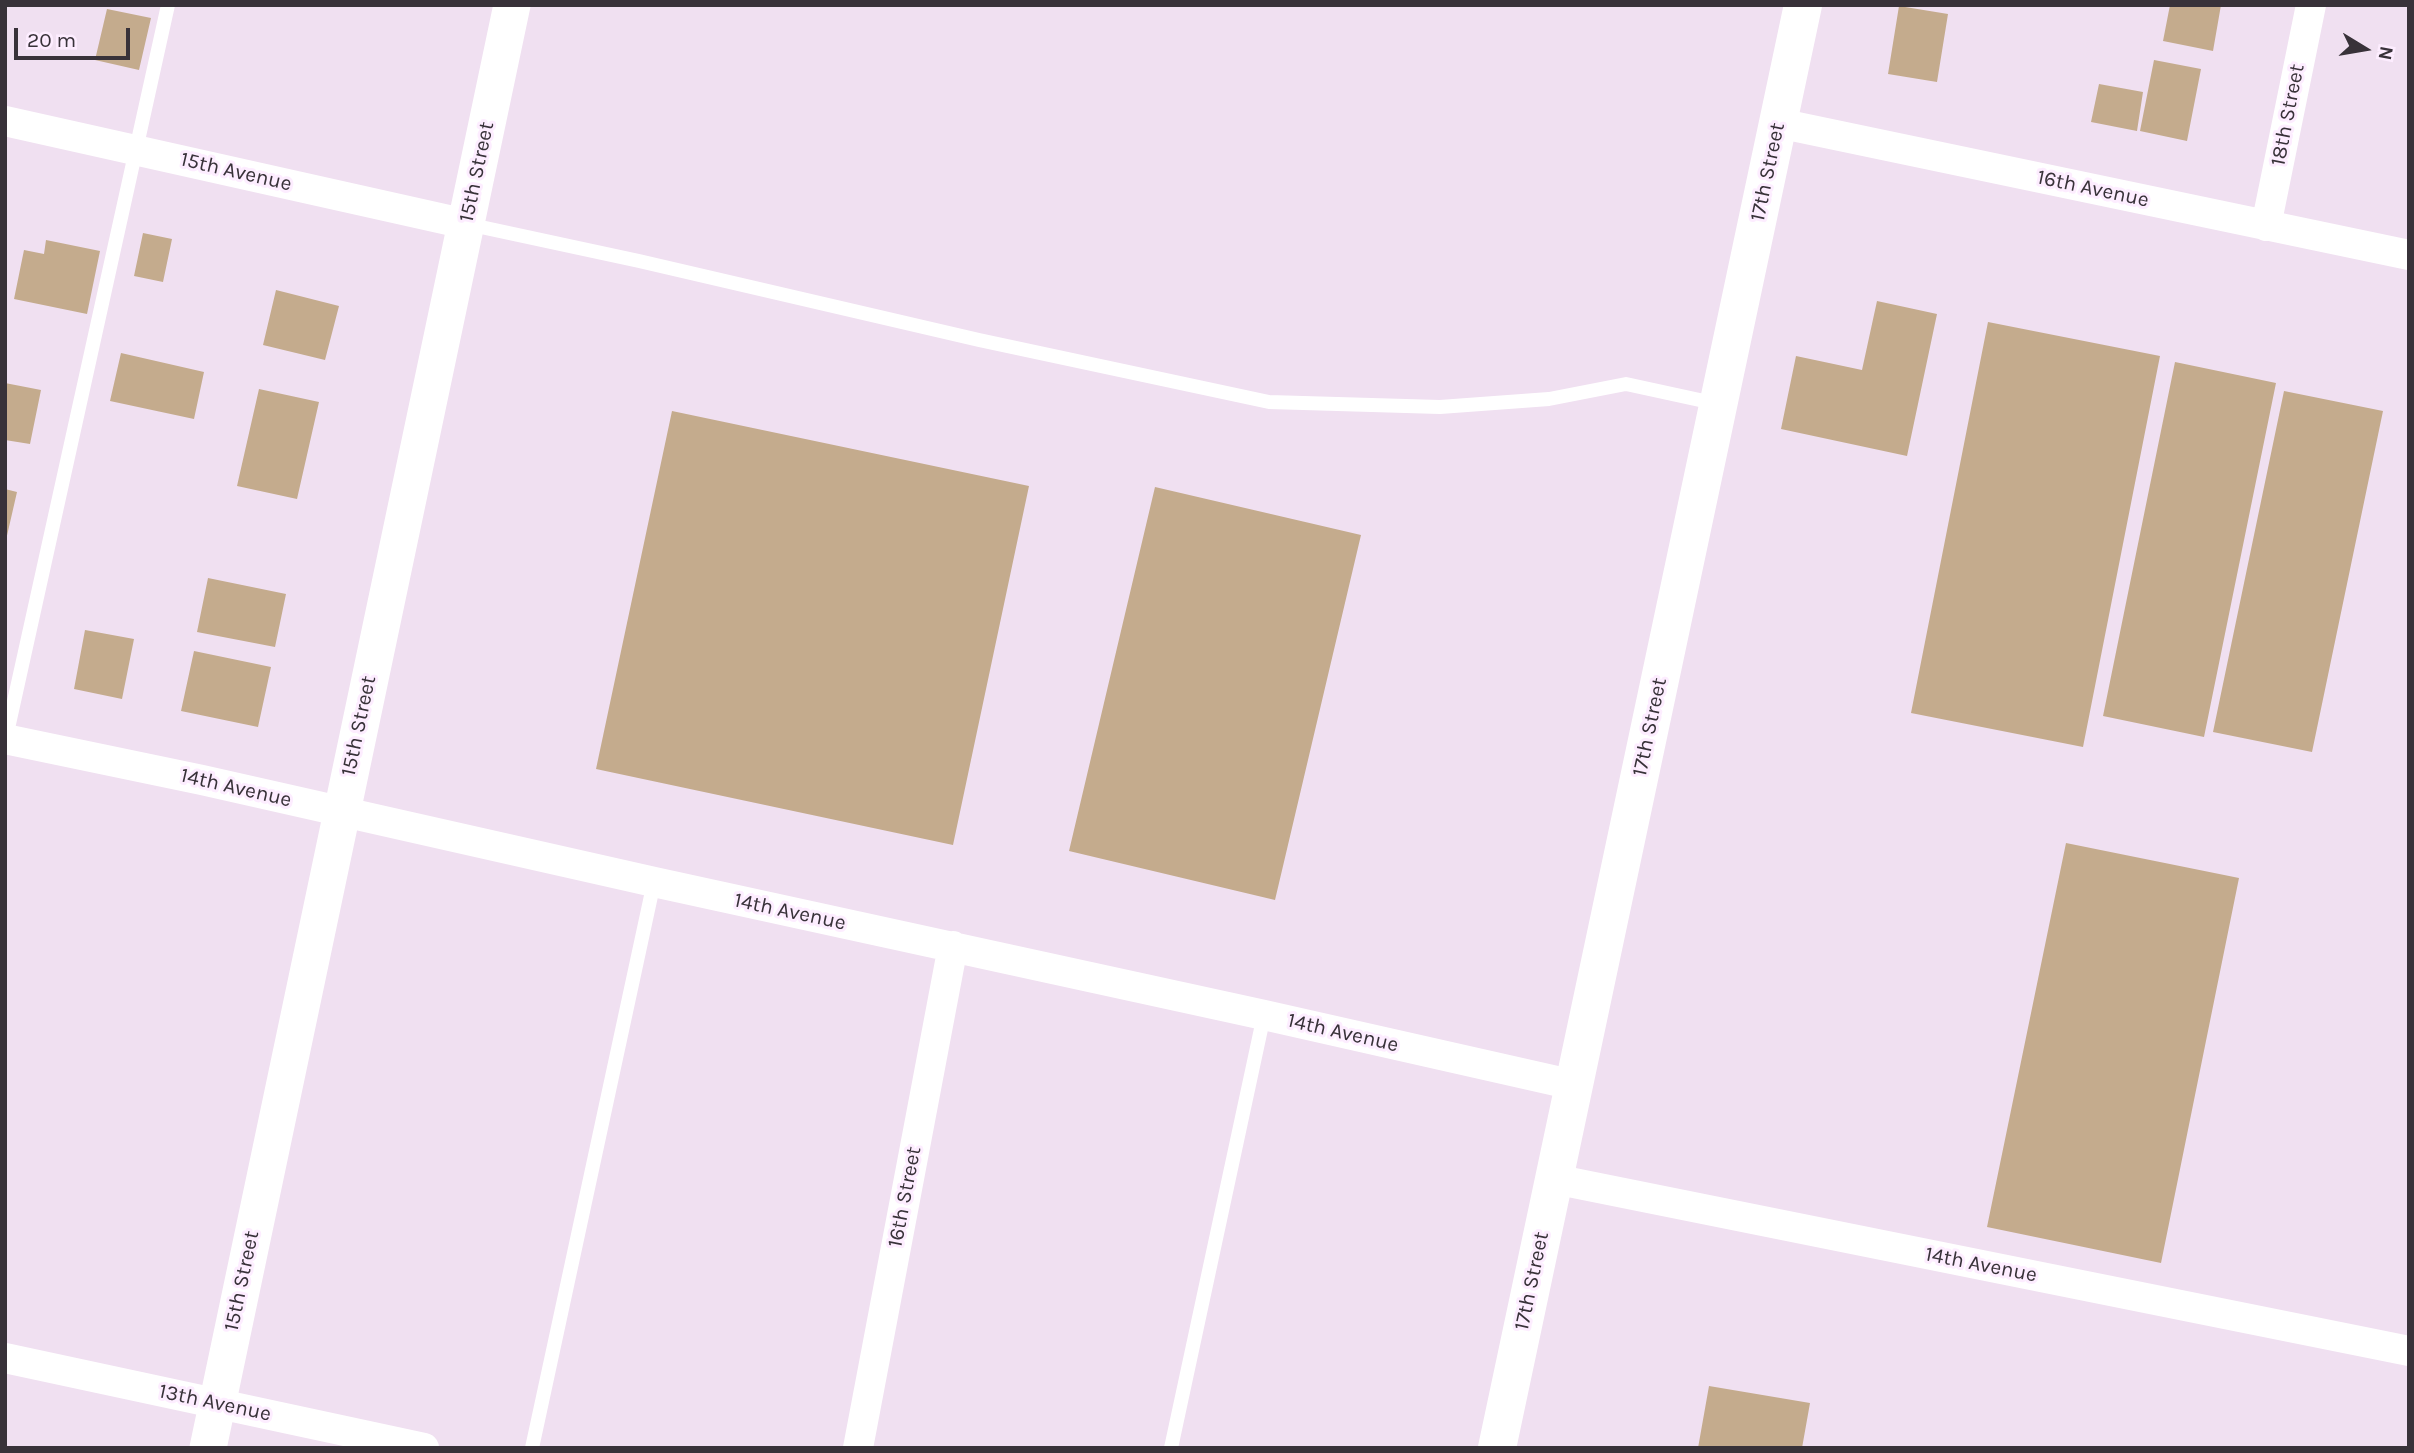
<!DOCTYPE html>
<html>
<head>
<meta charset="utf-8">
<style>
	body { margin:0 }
	#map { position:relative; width:2414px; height:1453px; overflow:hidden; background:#f0e0f1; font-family:Karla,sans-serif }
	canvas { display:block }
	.frame { position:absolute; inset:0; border:7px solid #383239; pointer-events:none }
	.north { position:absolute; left:2330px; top:14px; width:70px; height:70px; -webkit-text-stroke:5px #fdedff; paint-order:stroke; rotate:101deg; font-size:19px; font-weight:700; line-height:28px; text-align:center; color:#383239 }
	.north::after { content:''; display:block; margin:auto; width:24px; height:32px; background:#383239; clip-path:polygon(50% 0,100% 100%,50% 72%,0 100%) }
	.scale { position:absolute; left:14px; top:28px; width:116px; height:32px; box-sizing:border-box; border:4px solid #383239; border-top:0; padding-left:9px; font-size:21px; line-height:24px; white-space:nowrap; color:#383239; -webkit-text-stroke:5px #fdedff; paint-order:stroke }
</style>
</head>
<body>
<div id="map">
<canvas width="2414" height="1453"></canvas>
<div class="frame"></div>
<div class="north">N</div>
<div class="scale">20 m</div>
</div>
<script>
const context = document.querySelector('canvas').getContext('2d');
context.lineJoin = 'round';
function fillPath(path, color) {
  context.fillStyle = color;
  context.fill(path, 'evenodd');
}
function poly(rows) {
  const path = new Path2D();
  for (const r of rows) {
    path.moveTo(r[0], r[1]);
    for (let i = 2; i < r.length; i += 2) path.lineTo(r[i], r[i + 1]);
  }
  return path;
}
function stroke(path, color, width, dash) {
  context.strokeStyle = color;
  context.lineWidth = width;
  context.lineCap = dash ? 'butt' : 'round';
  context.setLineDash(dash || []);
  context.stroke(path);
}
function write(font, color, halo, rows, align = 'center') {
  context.font = font + ' Karla,sans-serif';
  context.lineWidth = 6;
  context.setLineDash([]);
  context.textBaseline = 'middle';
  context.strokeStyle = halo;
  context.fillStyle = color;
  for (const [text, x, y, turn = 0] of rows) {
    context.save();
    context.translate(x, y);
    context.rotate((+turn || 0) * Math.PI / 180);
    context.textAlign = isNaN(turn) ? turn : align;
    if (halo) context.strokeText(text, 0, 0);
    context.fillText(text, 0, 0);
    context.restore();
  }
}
fillPath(poly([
	[2170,5,2221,5,2213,51,2163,41],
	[1899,6,1948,14,1937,82,1888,74],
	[107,9,151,18,139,70,95,60],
	[2154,60,2201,69,2187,141,2140,131],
	[2099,84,2143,92,2137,131,2091,122],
	[143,233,172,239,163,282,134,276],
	[46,240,100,251,87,314,14,299,24,250,44,254],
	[276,290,339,306,325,360,263,345],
	[1877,301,1937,314,1907,456,1781,429,1796,356,1862,370],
	[1988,322,2160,356,2083,747,1911,713],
	[121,353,204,372,194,419,110,401],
	[2175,362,2276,383,2204,737,2103,716],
	[5,383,41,390,30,444,5,440],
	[259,389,319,402,297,499,237,486],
	[2284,391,2383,411,2312,752,2213,732],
	[672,411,1029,486,953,845,596,769],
	[1155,487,1361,535,1275,900,1069,851],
	[5,489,17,492,6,540,5,540],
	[208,578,286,594,275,647,197,632],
	[85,630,134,639,122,699,74,689],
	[194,651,271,667,258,727,181,711],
	[2066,843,2239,878,2161,1263,1987,1227],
	[1709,1386,1810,1403,1802,1448,1698,1448]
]), '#c4ab8d');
stroke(poly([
	[467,224,639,261,979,340,1269,402,1440,407,1549,399,1626,384,1718,404],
	[5,742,168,5],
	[532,1448,654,882],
	[1171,1448,1264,1015]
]), '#fff', 14);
stroke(poly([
	[5,121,466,224],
	[1778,123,2409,255],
	[2266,226,2311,5],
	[5,739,202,780,654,882,1264,1015,1574,1085],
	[1554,1179,2409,1351],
	[5,1358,424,1448],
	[858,1448,953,946]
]), '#fff', 30);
stroke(poly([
	[208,1448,512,5]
]), '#fff', 37);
stroke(poly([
	[1497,1448,1803,5]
]), '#fff', 38);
write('21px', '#383239', '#fdedff', [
	["18th Street",2288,115,-79],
	["15th Avenue",236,172,13],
	["15th Street",477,172,-78],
	["17th Street",1768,172,-78],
	["16th Avenue",2093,189,12],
	["15th Street",359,726,-78],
	["17th Street",1650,727,-78],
	["14th Avenue",236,788,13],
	["14th Avenue",790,912,12],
	["14th Avenue",1343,1033,13],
	["16th Street",905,1197,-79],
	["14th Avenue",1981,1265,11],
	["15th Street",242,1281,-78],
	["17th Street",1532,1281,-78],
	["13th Avenue",215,1403,12]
]);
</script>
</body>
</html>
